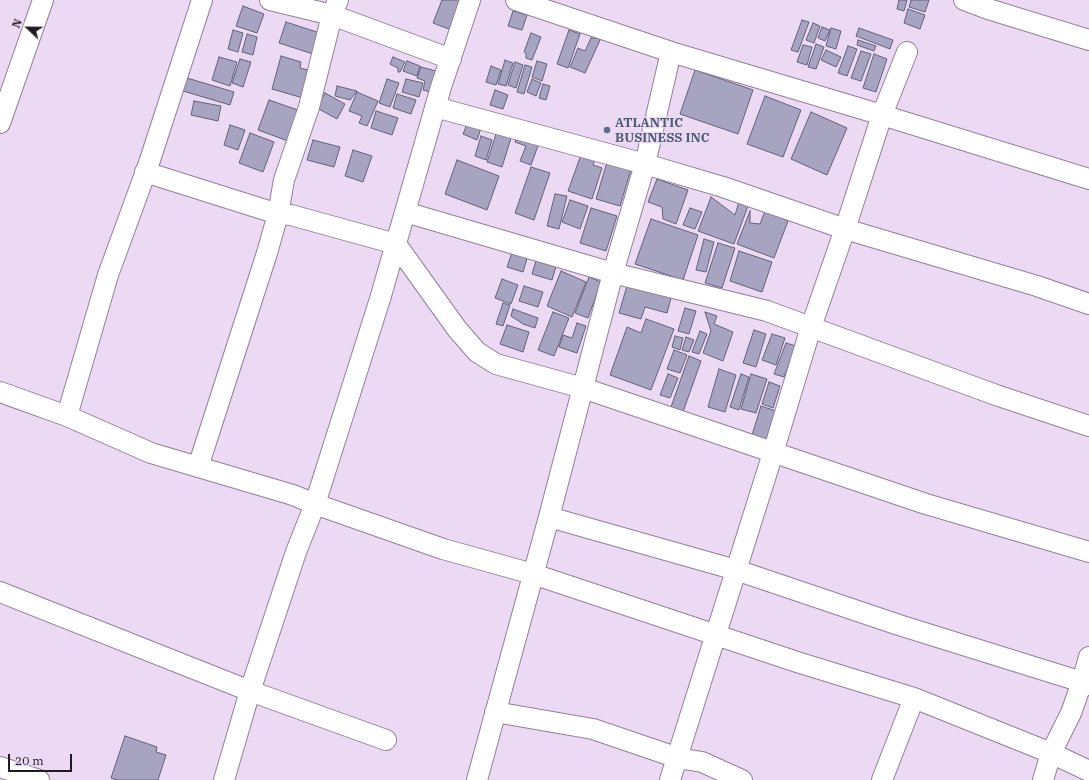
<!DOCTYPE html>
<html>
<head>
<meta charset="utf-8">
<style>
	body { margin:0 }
	#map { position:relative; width:1089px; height:780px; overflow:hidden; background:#ecd9f4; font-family:"IBM Plex Serif",serif }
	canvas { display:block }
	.north { position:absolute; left:8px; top:8px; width:40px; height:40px; -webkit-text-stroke:3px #ecd9f4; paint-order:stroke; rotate:292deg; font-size:11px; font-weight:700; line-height:16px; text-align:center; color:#211a24 }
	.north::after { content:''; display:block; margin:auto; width:14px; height:18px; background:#211a24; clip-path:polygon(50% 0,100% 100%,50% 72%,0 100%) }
	.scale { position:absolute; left:8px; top:754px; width:64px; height:18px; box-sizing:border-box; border:2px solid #211a24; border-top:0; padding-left:5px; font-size:12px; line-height:14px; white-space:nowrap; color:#211a24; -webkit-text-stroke:3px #ecd9f4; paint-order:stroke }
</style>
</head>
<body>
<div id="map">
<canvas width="1089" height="780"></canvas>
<div class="north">N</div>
<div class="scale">20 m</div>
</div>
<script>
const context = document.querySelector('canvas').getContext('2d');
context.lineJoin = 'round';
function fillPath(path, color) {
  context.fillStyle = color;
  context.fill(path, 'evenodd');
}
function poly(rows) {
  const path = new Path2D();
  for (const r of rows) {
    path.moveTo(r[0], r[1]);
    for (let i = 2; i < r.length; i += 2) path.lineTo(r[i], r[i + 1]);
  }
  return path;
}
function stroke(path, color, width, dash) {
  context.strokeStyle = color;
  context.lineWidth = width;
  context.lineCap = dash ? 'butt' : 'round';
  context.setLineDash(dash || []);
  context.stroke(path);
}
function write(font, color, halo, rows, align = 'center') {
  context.font = font + ' "IBM Plex Serif",serif';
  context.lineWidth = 3;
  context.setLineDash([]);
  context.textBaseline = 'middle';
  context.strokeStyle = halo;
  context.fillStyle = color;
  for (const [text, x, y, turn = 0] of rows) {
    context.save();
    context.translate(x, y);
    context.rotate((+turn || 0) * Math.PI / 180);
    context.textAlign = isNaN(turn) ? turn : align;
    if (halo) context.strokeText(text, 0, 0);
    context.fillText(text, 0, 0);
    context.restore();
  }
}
const building = poly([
	[442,0,465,0,454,31,433,23,442,0],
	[899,0,907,0,904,11,897,9,899,0],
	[911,0,929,0,925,12,909,7,911,0],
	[243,6,264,14,257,33,236,26,243,6],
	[908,9,925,15,920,29,904,23,908,9],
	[513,11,527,15,522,30,508,26,513,11],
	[802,20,809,22,798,52,791,50,802,20],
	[286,22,320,33,313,54,279,43,286,22],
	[813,23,820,26,814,43,806,40,813,23],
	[822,27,830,30,825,41,818,38,822,27],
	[831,28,841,31,836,49,826,46,831,28],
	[859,28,893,40,890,49,856,36,859,28],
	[233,30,243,33,238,52,228,49,233,30],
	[569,30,580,34,568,68,557,64,569,30],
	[531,33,541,37,532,60,526,58,526,53,524,52,531,33],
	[247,34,257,37,253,55,242,52,247,34],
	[591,38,601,38,585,73,570,67,578,48,585,51,591,38],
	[858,40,876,46,874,51,857,45,858,40],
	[816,44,824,47,816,69,808,67,816,44],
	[803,45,812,47,807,65,797,62,803,45],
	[848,46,857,49,847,76,838,73,848,46],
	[826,50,841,57,836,67,821,60,826,50],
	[861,51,871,54,861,81,851,78,861,51],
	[874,54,887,59,876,92,863,88,874,54],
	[281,56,301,62,300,68,312,71,303,98,272,89,281,56],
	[219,57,237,62,230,86,212,80,219,57],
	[393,57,405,62,400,72,398,72,398,68,390,64,393,57],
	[240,59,251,62,243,87,232,83,240,59],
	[505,60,513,63,506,86,498,84,505,60],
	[407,61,420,66,417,76,403,71,407,61],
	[537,61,547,64,542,81,532,77,537,61],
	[515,62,523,65,516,88,508,85,515,62],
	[525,65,532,67,524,94,517,92,525,65],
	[491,66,501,70,496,85,486,82,491,66],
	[421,67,436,71,430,92,423,90,425,81,417,78,421,67],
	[695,70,753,90,738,134,680,114,695,70],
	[187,78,234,92,230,105,183,91,187,78],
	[387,79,399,83,390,107,379,103,387,79],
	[406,79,423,83,419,97,402,92,406,79],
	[532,79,541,83,536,96,527,92,532,79],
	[543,84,550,86,546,100,539,98,543,84],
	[337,86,357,91,350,100,335,96,337,86],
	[495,90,508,95,503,109,490,105,495,90],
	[357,92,378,101,367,126,359,123,362,116,349,111,357,92],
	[325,93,345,104,337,119,317,108,325,93],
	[397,94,416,100,411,114,393,108,397,94],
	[765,96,801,110,783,157,747,144,765,96],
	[269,100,298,110,288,141,258,130,269,100],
	[194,101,221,106,218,121,191,115,194,101],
	[376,111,398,118,392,135,371,128,376,111],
	[811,112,847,128,827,175,791,159,811,112],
	[469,119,482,125,477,140,463,134,469,119],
	[230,125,245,130,238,150,224,145,230,125],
	[250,133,274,142,263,172,239,163,250,133],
	[496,134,511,138,502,167,487,162,496,134],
	[517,135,539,143,531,165,520,161,526,146,515,142,517,135],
	[481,136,492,140,486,160,475,156,481,136],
	[313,140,340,147,334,167,307,160,313,140],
	[353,150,372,156,363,182,345,176,353,150],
	[582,152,596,157,593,165,602,168,592,199,568,191,582,152],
	[608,159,632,166,620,206,596,199,608,159],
	[457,160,499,176,487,210,445,194,457,160],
	[531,167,550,173,534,220,515,213,531,167],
	[657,179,688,190,676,224,663,219,662,207,648,202,657,179],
	[555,194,567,196,559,229,547,226,555,194],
	[711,197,735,215,739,202,748,206,734,244,698,231,711,197],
	[570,200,588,206,580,229,562,222,570,200],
	[591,208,617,216,606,251,580,243,591,208],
	[690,208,702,212,695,229,683,225,690,208],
	[750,211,750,223,760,224,765,211,788,221,774,258,737,244,750,211],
	[651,219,698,235,683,280,635,264,651,219],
	[704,239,714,242,706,272,696,270,704,239],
	[718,243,735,248,722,288,705,283,718,243],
	[514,247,529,252,523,272,507,267,514,247],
	[739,251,772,262,762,292,730,281,739,251],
	[538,254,558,260,552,280,532,274,538,254],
	[561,271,586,282,572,317,547,306,561,271],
	[589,277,601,282,588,318,575,313,589,277],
	[502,279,518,285,511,304,495,298,502,279],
	[629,279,673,291,667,313,645,307,641,319,619,313,629,279],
	[524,286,543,292,538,307,519,301,524,286],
	[503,303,510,305,503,326,496,324,503,303],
	[685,308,696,311,689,334,678,331,685,308],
	[513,309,538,318,535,328,523,324,511,316,513,309],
	[553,312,569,318,554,356,538,350,553,312],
	[705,312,717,316,714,324,733,332,723,361,703,353,711,331,705,312],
	[646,319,674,329,651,390,610,375,627,327,641,333,646,319],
	[577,323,586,326,577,353,559,347,563,335,572,338,577,323],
	[507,325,529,332,523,352,500,344,507,325],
	[754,330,766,334,756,367,743,363,754,330],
	[700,331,707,334,699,354,692,352,700,331],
	[772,334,785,338,776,365,762,360,772,334],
	[675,336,683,338,680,350,672,347,675,336],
	[686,337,694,340,689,352,682,350,686,337],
	[786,343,796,346,784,377,774,374,786,343],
	[674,350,687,355,680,373,667,369,674,350],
	[689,356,701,361,683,412,671,407,689,356],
	[719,369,736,375,725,412,708,407,719,369],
	[668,374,678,378,670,398,660,395,668,374],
	[741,374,749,377,739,410,730,407,741,374],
	[751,374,767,379,756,413,741,409,751,374],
	[769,382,780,386,773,408,762,404,769,382],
	[761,406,776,411,766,440,752,435,761,406],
	[125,736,157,747,156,752,166,755,158,780,117,780,111,778,125,736]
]);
fillPath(building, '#a6a4c1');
stroke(building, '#63617b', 1);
const street = poly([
	[270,0,332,15,451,59],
	[516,0,671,52,882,115,1089,179],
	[964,0,988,9,1089,40],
	[435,107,645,164,723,187,845,229,1037,286,1089,304],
	[0,123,43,0],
	[145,172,278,214,291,215,396,244,457,329,477,352,496,364,583,388,926,504,1089,552],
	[405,212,613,273,767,311,996,395,1089,426],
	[0,392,67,416,151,453,293,495,315,504,443,549,533,574,797,662,914,698,1051,753,1089,771],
	[67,416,108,275,149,163,202,0],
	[198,467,267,253,278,214,284,180,309,107,332,15,338,0],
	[549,517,736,570,899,625,1082,682,1089,685],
	[0,592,250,691,386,740],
	[495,712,593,729,678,758,702,762,742,780],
	[0,767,39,780],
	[224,780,250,691,296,552,315,504,380,299,441,87,470,0],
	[477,780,549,517,613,273,645,164,671,52],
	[670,780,773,453,811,327,845,229,882,115,907,52],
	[882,780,914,698],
	[1043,780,1051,753,1071,713,1082,682,1089,657]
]);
stroke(street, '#928099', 22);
stroke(street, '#fff', 20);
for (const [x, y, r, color] of [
	[607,130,4,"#5c6f8a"]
]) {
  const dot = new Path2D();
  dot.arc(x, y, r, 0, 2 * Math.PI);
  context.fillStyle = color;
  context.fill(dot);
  stroke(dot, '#ecd9f4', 1.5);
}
write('bold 13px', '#4e5e75', '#ecd9f4', [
	["ATLANTIC",615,123],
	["BUSINESS INC",615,138]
], 'left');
</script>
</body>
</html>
